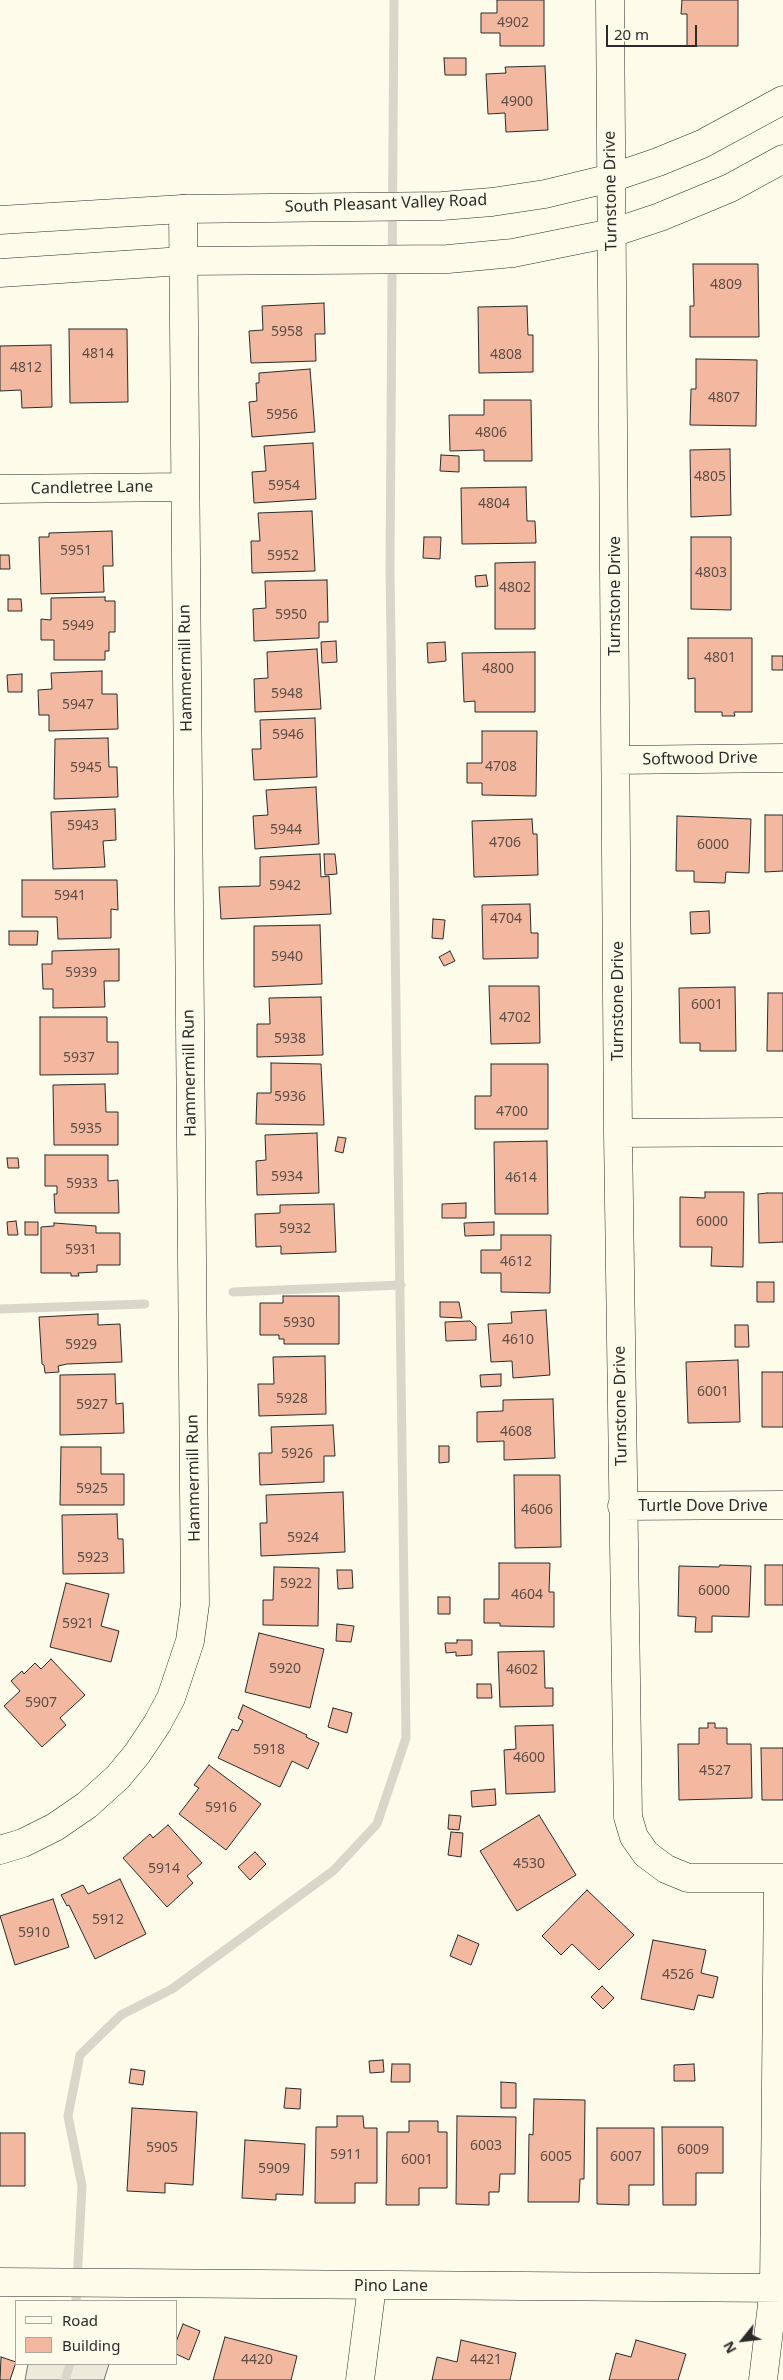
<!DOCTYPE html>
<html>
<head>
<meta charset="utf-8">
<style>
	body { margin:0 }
	#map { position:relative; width:783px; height:2380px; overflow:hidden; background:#fdfbea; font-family:"Noto Sans",sans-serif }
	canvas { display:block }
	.legend { position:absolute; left:15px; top:2300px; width:162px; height:65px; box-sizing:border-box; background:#fdfbea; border:1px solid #a9a89e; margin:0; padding:6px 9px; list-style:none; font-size:15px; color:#2b2b2b }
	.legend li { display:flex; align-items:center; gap:10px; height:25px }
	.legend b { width:25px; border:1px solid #a9a89e }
	.north { position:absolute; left:718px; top:2315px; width:50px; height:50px; -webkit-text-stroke:4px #fdfbea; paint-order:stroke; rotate:241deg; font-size:14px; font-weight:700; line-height:20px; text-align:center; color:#2b2b2b }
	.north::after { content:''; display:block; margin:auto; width:18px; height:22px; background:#2b2b2b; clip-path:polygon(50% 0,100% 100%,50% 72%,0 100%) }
	.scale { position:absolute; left:606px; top:25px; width:91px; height:22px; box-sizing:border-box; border:2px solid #2b2b2b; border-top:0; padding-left:6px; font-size:15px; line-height:18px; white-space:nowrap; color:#2b2b2b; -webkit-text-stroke:4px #fdfbea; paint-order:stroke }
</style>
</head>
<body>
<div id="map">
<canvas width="783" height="2380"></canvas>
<ul class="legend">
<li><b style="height:6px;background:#fdfbea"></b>Road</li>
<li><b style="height:14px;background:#f2b8a0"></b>Building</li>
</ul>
<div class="north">N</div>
<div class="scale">20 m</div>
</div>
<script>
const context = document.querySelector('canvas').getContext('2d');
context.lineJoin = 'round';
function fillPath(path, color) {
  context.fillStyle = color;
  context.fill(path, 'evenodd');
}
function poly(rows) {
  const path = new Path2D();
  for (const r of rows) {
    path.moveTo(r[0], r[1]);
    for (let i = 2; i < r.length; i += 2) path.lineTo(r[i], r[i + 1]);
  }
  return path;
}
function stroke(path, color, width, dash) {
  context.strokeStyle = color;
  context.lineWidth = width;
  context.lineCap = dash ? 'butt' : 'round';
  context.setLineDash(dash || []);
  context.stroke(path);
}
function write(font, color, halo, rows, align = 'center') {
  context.font = font + ' "Noto Sans",sans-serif';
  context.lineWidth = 4;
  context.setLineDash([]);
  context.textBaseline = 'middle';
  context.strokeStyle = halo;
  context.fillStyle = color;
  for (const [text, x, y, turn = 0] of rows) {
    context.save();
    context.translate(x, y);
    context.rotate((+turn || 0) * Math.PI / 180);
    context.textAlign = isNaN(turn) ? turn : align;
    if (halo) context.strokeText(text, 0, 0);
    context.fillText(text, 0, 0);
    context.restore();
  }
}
const green = poly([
	[28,2364,109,2364,104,2380,25,2380,28,2364]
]);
fillPath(green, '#ecebdb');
stroke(green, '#74746e', 1);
stroke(poly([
	[233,1292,401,1285],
	[0,1309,145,1304],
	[76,2301,82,2186,68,2116,80,2055,121,2015,172,1989,333,1871,377,1824,406,1738,390,568,394,0],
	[65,2380,70,2364]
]), '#d8d7c9', 9);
const building = poly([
	[497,0,544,0,544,46,500,46,500,33,481,33,481,13,497,13,497,0],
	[682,0,738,0,738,46,687,46,687,14,681,14,682,0],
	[444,58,466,58,466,75,445,75,444,58],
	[545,66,548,130,506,132,505,113,488,114,486,74,506,73,505,67,545,66],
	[693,264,758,264,759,337,690,337,690,306,694,306,693,264],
	[324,303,325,334,315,334,316,361,251,363,249,331,263,330,262,306,324,303],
	[527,306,528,335,533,335,533,372,479,373,478,307,527,306],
	[69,329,127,329,128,402,70,403,69,329],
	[51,345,52,407,22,408,21,390,0,391,0,346,51,345],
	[696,359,757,360,756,426,690,425,691,389,696,389,696,359],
	[310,369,315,432,252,437,249,402,257,401,256,383,259,383,259,373,310,369],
	[484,400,531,400,532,461,484,461,484,450,450,451,449,415,484,415,484,400],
	[313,443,316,499,254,503,252,472,266,471,264,446,313,443],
	[730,449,731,515,691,517,690,450,730,449],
	[441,455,459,456,459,472,440,471,441,455],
	[526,487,527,521,535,521,536,543,462,544,461,488,526,487],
	[312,511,315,571,252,573,251,541,260,541,258,513,312,511],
	[112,531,113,566,103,566,104,592,41,594,39,537,49,537,49,533,112,531],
	[424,537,441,537,440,559,423,558,424,537],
	[691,537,731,537,731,610,691,609,691,537],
	[0,555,9,555,10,569,0,569,0,555],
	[535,562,535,629,495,629,495,563,535,562],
	[486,575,488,586,476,587,475,576,486,575],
	[327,580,328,622,319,622,319,638,254,641,253,609,266,608,265,581,327,580],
	[105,597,105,601,115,601,115,632,109,632,109,651,105,651,105,660,54,660,54,640,41,640,41,619,51,620,51,598,105,597],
	[8,599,21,599,22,611,8,611,8,599],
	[688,638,752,638,752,712,734,712,735,716,722,716,722,712,695,712,695,678,688,679,688,638],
	[336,641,337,662,322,663,321,642,336,641],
	[445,642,446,661,428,663,427,643,445,642],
	[317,649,321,709,255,712,254,679,268,678,267,652,317,649],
	[535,652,535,712,475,712,475,701,464,702,462,653,535,652],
	[772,656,783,656,783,670,772,670,772,656],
	[102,671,102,694,117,694,118,729,49,731,49,715,39,715,38,690,52,689,51,673,102,671],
	[22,674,22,692,8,692,7,675,22,674],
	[315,718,317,777,254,780,252,749,261,749,260,720,315,718],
	[482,731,537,731,536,796,482,795,482,783,467,783,467,763,482,763,482,731],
	[108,738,109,767,117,767,118,797,54,799,55,739,108,738],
	[316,787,319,844,255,849,253,816,268,815,266,790,316,787],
	[115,809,116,840,103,841,105,867,53,869,51,812,115,809],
	[765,815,783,815,783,871,765,872,765,815],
	[677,816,751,819,749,873,726,872,725,883,694,882,694,871,676,871,677,816],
	[532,819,533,834,537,834,538,875,474,877,472,821,532,819],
	[320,854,321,877,329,876,331,914,221,919,219,887,260,886,260,857,320,854],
	[324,854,335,854,337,874,325,875,324,854],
	[22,880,117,880,118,910,111,909,111,938,58,939,57,917,22,917,22,880],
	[530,904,531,933,538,933,538,958,483,959,482,905,530,904],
	[709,911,710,933,691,934,690,912,709,911],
	[433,919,445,920,443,939,432,938,433,919],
	[320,925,322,984,254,987,254,926,320,925],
	[9,931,38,931,37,945,9,945,9,931],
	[119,949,119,981,104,981,105,1007,53,1008,53,989,43,989,42,964,52,964,52,951,119,949],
	[450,951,455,961,444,966,439,957,450,951],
	[489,986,539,986,540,1043,491,1044,489,986],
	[735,987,736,1051,700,1051,700,1043,680,1043,679,988,735,987],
	[768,993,783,993,783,1051,767,1051,768,993],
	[321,997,323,1055,257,1057,257,1024,270,1024,269,998,321,997],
	[40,1017,107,1017,107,1042,118,1042,118,1074,40,1075,40,1017],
	[271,1063,321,1064,324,1125,256,1124,257,1093,271,1093,271,1063],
	[491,1064,548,1064,548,1129,475,1129,475,1096,491,1096,491,1064],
	[105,1084,106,1112,118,1112,118,1145,54,1145,53,1085,105,1084],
	[317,1133,319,1193,257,1195,256,1161,266,1160,265,1135,317,1133],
	[338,1137,346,1138,343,1153,335,1151,338,1137],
	[547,1141,548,1214,495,1214,494,1142,547,1141],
	[45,1155,108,1155,108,1181,118,1180,119,1213,55,1213,54,1194,57,1194,57,1186,45,1186,45,1155],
	[7,1158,18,1158,19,1168,8,1168,7,1158],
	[705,1192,744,1192,743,1267,711,1266,712,1247,680,1247,680,1197,705,1198,705,1192],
	[767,1193,783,1193,783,1242,759,1243,758,1194,767,1193],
	[466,1203,466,1218,442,1218,442,1204,466,1203],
	[334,1204,336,1252,281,1254,281,1246,256,1247,255,1214,280,1213,280,1205,334,1204],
	[16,1221,18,1235,8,1235,7,1222,16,1221],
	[25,1222,38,1222,38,1235,25,1235,25,1222],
	[494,1222,494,1235,465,1236,464,1223,494,1222],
	[54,1223,96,1226,96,1233,120,1233,120,1265,97,1265,97,1272,78,1273,79,1276,71,1276,71,1273,41,1273,41,1227,54,1226,54,1223],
	[501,1235,551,1235,550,1293,501,1292,501,1273,481,1273,481,1250,501,1250,501,1235],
	[757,1282,774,1282,774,1302,757,1302,757,1282],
	[283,1296,339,1296,339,1344,284,1344,284,1339,279,1339,279,1335,260,1335,260,1303,283,1303,283,1296],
	[440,1302,459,1302,462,1318,440,1317,440,1302],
	[546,1310,550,1375,513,1378,512,1361,491,1362,488,1324,512,1323,511,1312,546,1310],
	[98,1314,98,1325,120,1324,122,1362,67,1364,58,1366,59,1372,45,1373,44,1365,42,1364,39,1317,98,1314],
	[470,1321,476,1327,476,1340,446,1341,445,1322,470,1321],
	[735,1325,748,1325,749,1347,735,1347,735,1325],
	[325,1356,326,1414,259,1416,258,1384,274,1384,273,1357,325,1356],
	[738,1360,740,1422,688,1423,686,1362,738,1360],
	[762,1372,783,1372,783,1427,762,1427,762,1372],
	[115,1374,116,1404,123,1403,124,1433,60,1435,60,1375,115,1374],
	[501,1374,501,1386,481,1387,480,1375,501,1374],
	[553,1399,555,1458,504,1460,504,1441,477,1442,477,1412,503,1411,503,1400,553,1399],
	[333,1425,335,1456,324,1456,324,1482,260,1485,259,1453,272,1453,271,1427,333,1425],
	[439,1446,449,1446,449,1462,439,1463,439,1446],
	[61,1447,101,1447,101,1474,124,1474,124,1505,60,1505,61,1447],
	[514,1475,560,1475,561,1547,515,1548,514,1475],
	[343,1492,345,1552,261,1556,260,1523,267,1523,266,1495,343,1492],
	[117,1514,118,1539,123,1539,124,1573,63,1574,62,1515,117,1514],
	[499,1563,550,1563,549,1592,554,1592,554,1627,500,1626,500,1623,484,1623,484,1599,499,1599,499,1563],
	[720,1565,751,1566,749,1617,712,1616,712,1632,695,1632,696,1617,678,1616,679,1566,719,1567,720,1565],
	[765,1565,783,1565,783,1605,765,1605,765,1565],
	[274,1567,319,1568,318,1626,263,1625,263,1600,273,1600,274,1567],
	[337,1570,352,1570,353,1588,338,1589,337,1570],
	[66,1583,109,1594,101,1626,119,1631,111,1662,50,1647,66,1583],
	[438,1597,450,1597,450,1614,438,1614,438,1597],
	[337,1624,354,1626,351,1642,336,1641,337,1624],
	[259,1633,324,1649,310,1708,245,1692,259,1633],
	[457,1640,472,1640,472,1655,456,1656,456,1652,446,1653,445,1643,457,1643,457,1640],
	[544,1651,545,1688,553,1688,553,1706,500,1707,498,1652,544,1651],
	[51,1659,85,1695,60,1718,66,1725,42,1747,4,1706,20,1691,11,1681,22,1671,24,1674,35,1663,41,1669,51,1659],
	[477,1684,491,1684,492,1698,477,1698,477,1684],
	[243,1705,307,1735,306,1737,319,1743,308,1769,292,1761,280,1787,218,1758,232,1729,238,1731,243,1721,238,1718,243,1705],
	[333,1708,352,1713,347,1733,328,1727,333,1708],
	[708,1723,715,1723,715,1728,727,1728,727,1744,751,1744,752,1798,679,1800,678,1744,699,1744,699,1728,708,1728,708,1723],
	[553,1725,555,1792,506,1794,504,1750,516,1749,515,1726,553,1725],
	[761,1748,783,1748,783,1800,762,1800,761,1748],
	[209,1765,261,1804,226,1850,179,1814,199,1788,194,1785,209,1765],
	[495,1789,496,1805,472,1807,471,1791,495,1789],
	[449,1815,461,1816,459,1830,448,1829,449,1815],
	[539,1815,576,1875,517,1911,480,1851,539,1815],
	[168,1825,202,1863,187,1876,193,1883,167,1907,123,1858,150,1834,153,1838,168,1825],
	[451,1832,463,1833,461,1857,448,1855,451,1832],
	[255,1852,266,1864,250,1880,238,1867,255,1852],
	[120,1879,146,1934,95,1959,69,1905,67,1906,61,1895,83,1885,88,1894,120,1879],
	[587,1890,634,1935,599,1970,572,1944,561,1955,542,1936,587,1890],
	[53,1899,69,1947,15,1965,0,1916,53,1899],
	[458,1935,479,1944,471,1965,450,1956,458,1935],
	[653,1940,706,1950,701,1973,718,1977,713,1998,698,1995,694,2010,641,1999,653,1940],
	[602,1986,614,1998,603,2009,591,1997,602,1986],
	[383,2060,384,2072,370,2073,369,2061,383,2060],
	[392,2064,410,2064,410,2082,391,2082,392,2064],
	[694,2064,695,2081,674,2081,674,2065,694,2064],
	[131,2069,145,2071,143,2085,129,2083,131,2069],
	[501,2082,516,2083,516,2108,501,2108,501,2082],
	[286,2088,301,2089,300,2109,284,2108,286,2088],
	[534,2099,585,2100,584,2179,580,2179,579,2202,528,2202,529,2134,533,2135,534,2099],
	[132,2108,197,2112,193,2185,165,2183,165,2193,127,2191,132,2108],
	[337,2116,363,2116,364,2128,377,2128,377,2183,355,2183,355,2203,315,2203,316,2127,337,2127,337,2116],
	[457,2116,516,2117,515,2174,500,2174,499,2192,489,2192,489,2205,456,2204,457,2116],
	[409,2121,438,2121,438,2132,447,2132,447,2188,419,2188,419,2205,386,2205,387,2132,409,2132,409,2121],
	[662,2127,723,2127,723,2173,696,2173,696,2205,663,2205,662,2127],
	[597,2128,654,2128,654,2185,629,2185,629,2205,597,2204,597,2128],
	[0,2133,25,2133,25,2186,0,2186,0,2133],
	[245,2140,305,2144,303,2195,276,2194,276,2200,242,2198,245,2140],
	[183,2324,200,2331,189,2360,176,2354,176,2342,183,2324],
	[225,2337,297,2356,291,2380,213,2380,225,2337],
	[461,2340,516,2353,510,2380,432,2380,437,2357,457,2362,461,2340],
	[636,2340,686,2354,678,2380,609,2380,616,2353,631,2357,636,2340],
	[1,2357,16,2362,10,2380,0,2380,1,2357]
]);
fillPath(building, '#f2b8a0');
stroke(building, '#2b2b2b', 1);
const minor = poly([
	[610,0,618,1133,628,1817,634,1837,646,1854,666,1869,688,1878,783,1878],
	[0,489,184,487],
	[616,760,783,758],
	[618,1133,783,1132],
	[622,1506,783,1505],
	[0,1850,23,1843,55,1827,87,1805,118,1777,137,1754,157,1724,171,1698,190,1641,195,1604,183,209],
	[0,2282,783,2288],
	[360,2380,372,2286],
	[763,2380,774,2288,778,1878]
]);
const secondary = poly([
	[0,220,183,209,442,206,492,202,545,194,611,178,658,162,702,144,783,100],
	[0,273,183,261,448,259,513,253,612,233,660,217,730,188,783,159]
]);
stroke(minor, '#2b2b2b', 29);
stroke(secondary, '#2b2b2b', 29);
stroke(minor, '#fdfbea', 28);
stroke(secondary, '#fdfbea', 28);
write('14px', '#5d4e48', null, [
	["4902",513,23],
	["4900",517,102],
	["4809",726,285],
	["5958",287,332],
	["4814",98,354],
	["4808",506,355],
	["4812",26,368],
	["4807",724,398],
	["5956",282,415],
	["4806",491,433],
	["4805",710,477],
	["5954",284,486],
	["4804",494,504],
	["5951",76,551],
	["5952",283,556],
	["4803",711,573],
	["4802",515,588],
	["5950",291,615],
	["5949",78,626],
	["4801",720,658],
	["4800",498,669],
	["5948",287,694],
	["5947",78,705],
	["5946",288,735],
	["4708",501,767],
	["5945",86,768],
	["5943",83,826],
	["5944",286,830],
	["4706",505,843],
	["6000",713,845],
	["5942",285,886],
	["5941",70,896],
	["4704",506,919],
	["5940",287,957],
	["5939",81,973],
	["6001",707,1005],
	["4702",515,1018],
	["5938",290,1039],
	["5937",79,1058],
	["5936",290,1097],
	["4700",512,1112],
	["5935",86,1129],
	["5934",287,1177],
	["4614",521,1178],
	["5933",82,1184],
	["6000",712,1222],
	["5932",295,1229],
	["5931",81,1250],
	["4612",516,1262],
	["5930",299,1323],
	["4610",518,1340],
	["5929",81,1345],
	["6001",713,1392],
	["5928",292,1399],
	["5927",92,1405],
	["4608",516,1432],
	["5926",297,1454],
	["5925",92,1489],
	["4606",537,1510],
	["5924",303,1538],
	["5923",93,1558],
	["5922",296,1584],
	["6000",714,1591],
	["4604",527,1595],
	["5921",78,1624],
	["5920",285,1669],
	["4602",522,1670],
	["5907",41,1703],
	["5918",269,1750],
	["4600",529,1758],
	["4527",715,1771],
	["5916",221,1808],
	["4530",529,1864],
	["5914",164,1869],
	["5912",108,1920],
	["5910",34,1933],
	["4526",678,1975],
	["6003",486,2146],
	["5905",162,2148],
	["6009",693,2150],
	["5911",346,2155],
	["6005",556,2157],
	["6007",626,2157],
	["6001",417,2160],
	["5909",274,2169],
	["4420",257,2360],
	["4421",486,2360]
]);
write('16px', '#2b2b2b', '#fdfbea', [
	["Turnstone Drive",611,191,-91],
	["South Pleasant Valley Road",386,204,-2],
	["Candletree Lane",92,488,-1],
	["Turnstone Drive",615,596,-90],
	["Hammermill Run",186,668,-91],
	["Softwood Drive",700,759,-1],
	["Turnstone Drive",618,1001,-90],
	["Hammermill Run",190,1073,-91],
	["Turnstone Drive",621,1406,-91],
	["Hammermill Run",194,1478,-91],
	["Turtle Dove Drive",703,1506],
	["Pino Lane",391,2286]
]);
</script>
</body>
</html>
